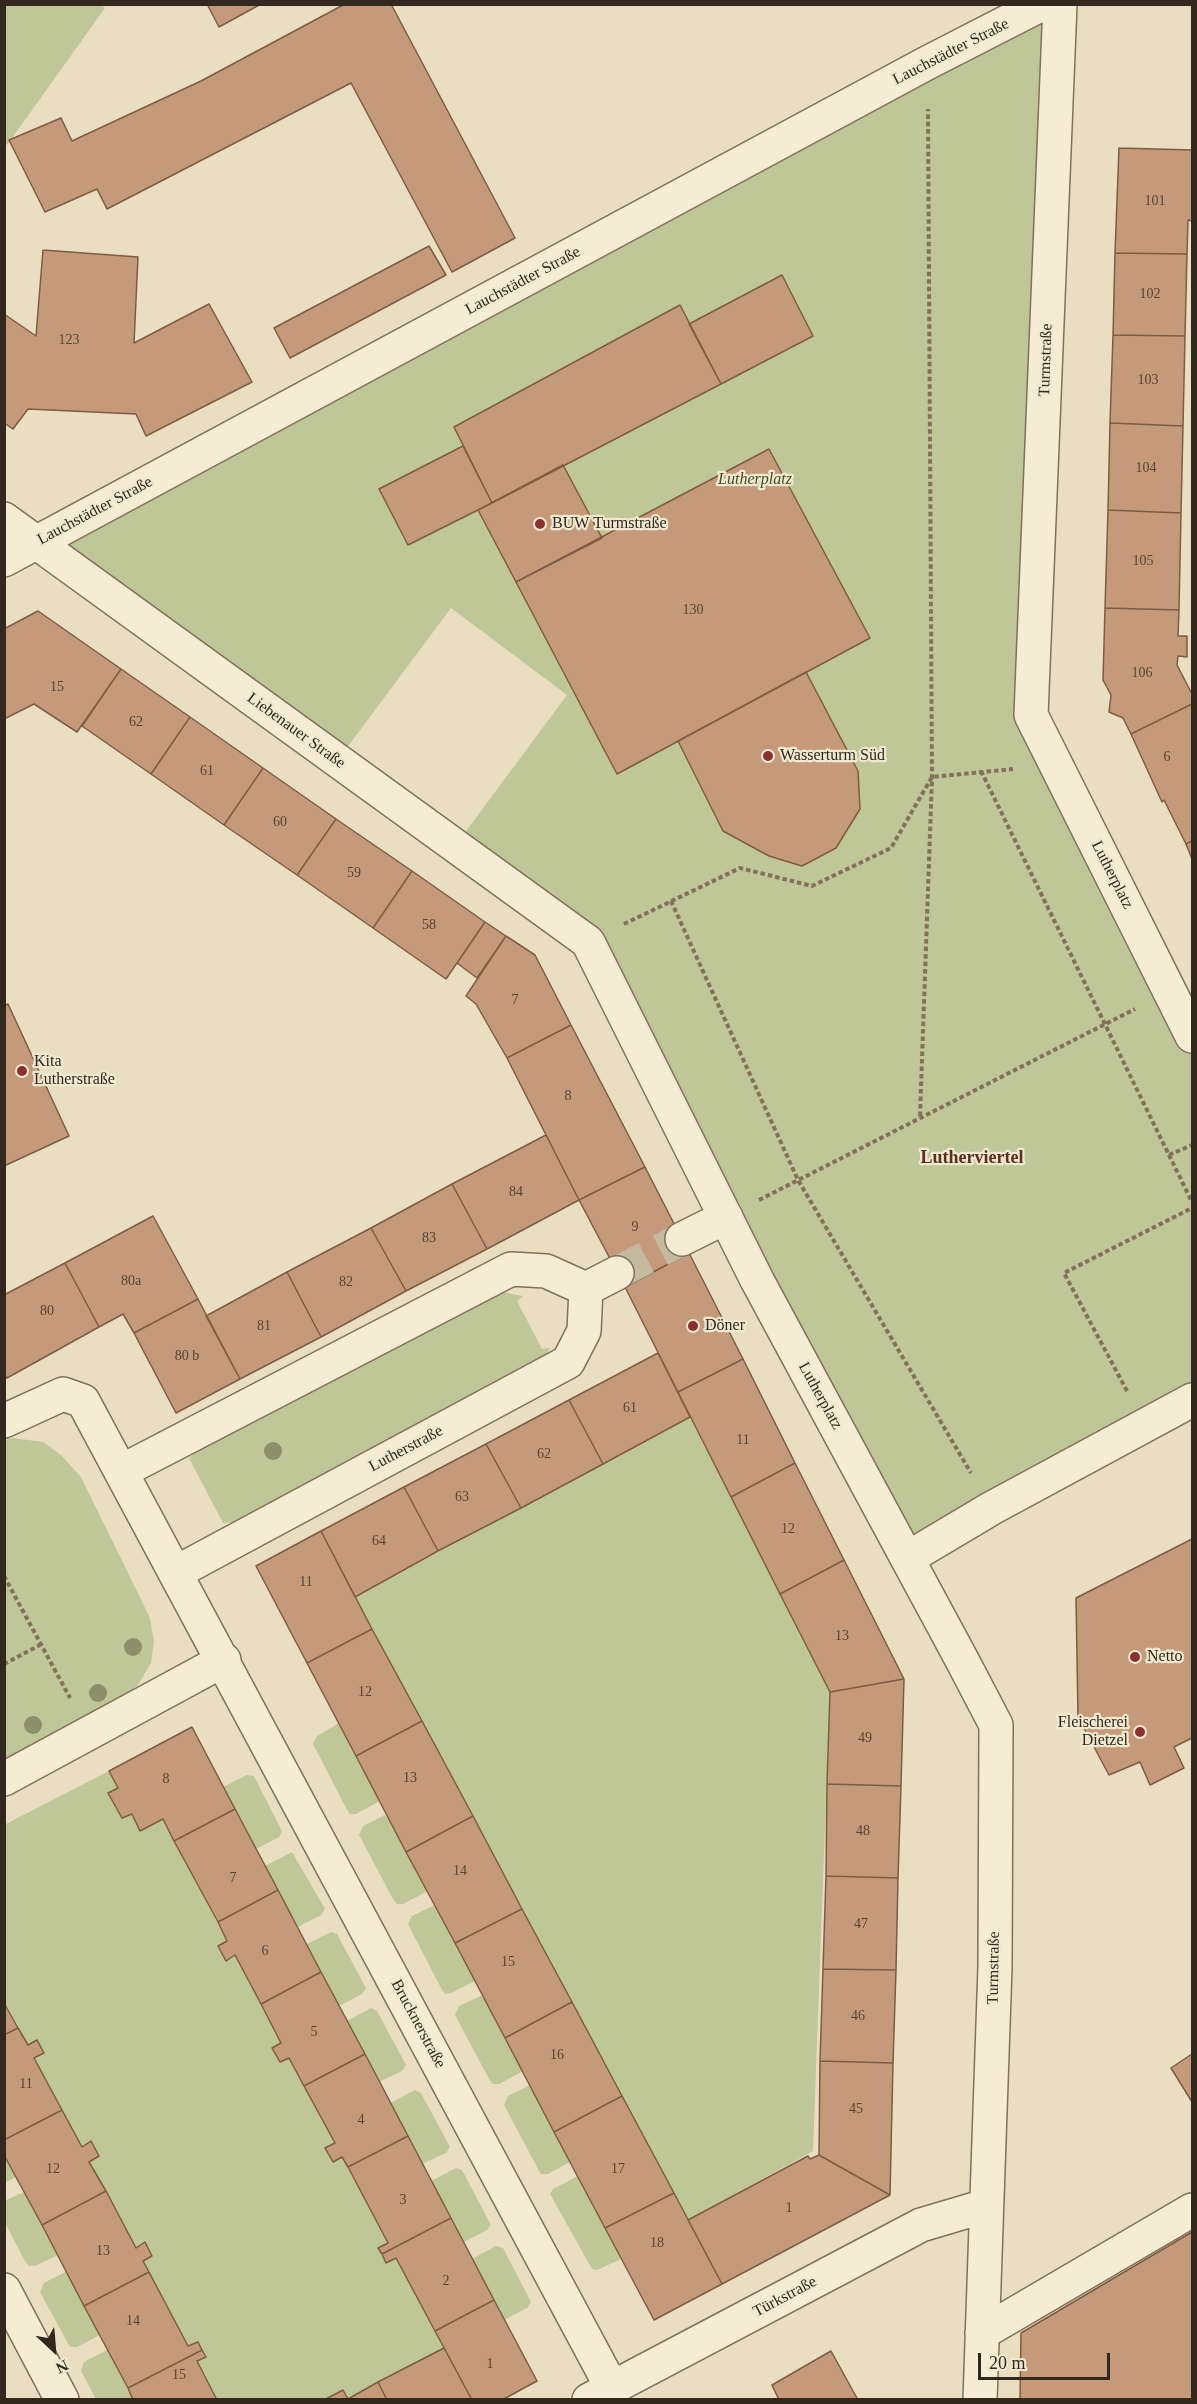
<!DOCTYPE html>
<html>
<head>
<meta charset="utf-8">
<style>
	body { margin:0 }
	#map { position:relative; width:1197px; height:2404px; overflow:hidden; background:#e9dec1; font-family:"Times New Roman",serif }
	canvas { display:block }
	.frame { position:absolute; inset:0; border:6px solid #32281d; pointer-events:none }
	.north { position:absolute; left:24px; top:2320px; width:60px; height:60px; -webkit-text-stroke:4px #f1e8d0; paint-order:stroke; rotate:154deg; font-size:16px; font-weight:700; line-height:24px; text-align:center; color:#32281d }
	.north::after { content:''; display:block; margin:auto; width:21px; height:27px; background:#32281d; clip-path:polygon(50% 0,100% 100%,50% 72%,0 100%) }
	.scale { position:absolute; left:978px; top:2353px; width:132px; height:27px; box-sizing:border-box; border:3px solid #32281d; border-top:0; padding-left:8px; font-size:18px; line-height:21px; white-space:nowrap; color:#32281d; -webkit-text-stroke:4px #f1e8d0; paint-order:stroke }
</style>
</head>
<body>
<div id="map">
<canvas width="1197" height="2404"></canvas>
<div class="frame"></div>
<div class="north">N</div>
<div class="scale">20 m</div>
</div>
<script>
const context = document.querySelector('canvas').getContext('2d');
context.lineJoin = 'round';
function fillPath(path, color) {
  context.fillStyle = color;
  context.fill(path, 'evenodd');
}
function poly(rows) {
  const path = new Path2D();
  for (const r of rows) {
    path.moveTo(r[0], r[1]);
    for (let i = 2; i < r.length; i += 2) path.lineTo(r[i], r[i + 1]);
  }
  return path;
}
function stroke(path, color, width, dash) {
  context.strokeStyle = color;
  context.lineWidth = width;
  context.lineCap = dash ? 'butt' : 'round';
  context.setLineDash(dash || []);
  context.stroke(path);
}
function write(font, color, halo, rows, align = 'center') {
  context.font = font + ' "Times New Roman",serif';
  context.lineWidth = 4.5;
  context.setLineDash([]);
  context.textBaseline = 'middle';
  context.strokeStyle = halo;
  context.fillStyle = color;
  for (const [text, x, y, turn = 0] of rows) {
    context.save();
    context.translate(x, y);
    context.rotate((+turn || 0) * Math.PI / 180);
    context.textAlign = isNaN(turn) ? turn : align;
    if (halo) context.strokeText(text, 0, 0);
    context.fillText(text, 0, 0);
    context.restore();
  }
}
fillPath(poly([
	[100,4,105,8,7,145,5,143,5,5],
	[1060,5,1031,715,1192,1036,1192,1400,908,1558,588,942,455,846,567,695,451,608,337,761,36,543],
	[502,1292,523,1296,517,1301,542,1349,550,1348,541,1365,243,1521,223,1523,189,1458,199,1449],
	[690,1417,830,1692,813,2151,688,2220,355,1597],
	[13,1438,43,1442,61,1455,81,1477,150,1618,154,1641,151,1663,138,1685,119,1700,5,1760,4,1440],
	[339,1723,380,1801,356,1814,350,1814,346,1808,313,1744,317,1736],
	[109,1771,118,1788,108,1793,122,1818,132,1814,163,1819,227,1941,218,1946,226,1960,235,1955,281,2043,272,2048,279,2062,289,2058,335,2143,325,2148,342,2157,388,2243,379,2248,386,2263,396,2258,444,2348,348,2399,343,2390,324,2399,217,2399,197,2361,206,2356,198,2342,188,2346,143,2261,152,2256,145,2243,136,2248,89,2162,99,2156,91,2141,82,2147,34,2058,43,2053,37,2040,28,2045,5,2003,4,1825],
	[247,1775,254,1776,282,1831,279,1837,256,1849,223,1787],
	[387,1814,428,1891,403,1904,397,1904,393,1899,359,1835,363,1826],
	[292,1852,325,1909,321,1915,298,1927,265,1866],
	[435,1905,475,1981,451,1993,445,1994,441,1988,408,1924,412,1916],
	[331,1932,337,1934,366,1988,362,1994,339,2006,307,1944],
	[483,1995,523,2071,499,2084,493,2084,489,2079,455,2015,459,2006],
	[371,2008,377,2011,406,2065,402,2071,379,2082,347,2021],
	[530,2085,570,2162,548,2174,541,2174,538,2169,504,2105,508,2096],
	[415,2090,421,2093,450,2147,446,2153,422,2164,390,2103],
	[4,2155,16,2177,5,2183,4,2183],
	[456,2168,462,2170,491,2225,487,2230,464,2242,431,2181],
	[578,2176,621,2259,597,2270,592,2269,550,2194,553,2189],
	[24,2192,58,2255,35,2266,29,2266,25,2261,5,2223,4,2201],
	[496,2246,503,2248,531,2302,527,2308,504,2320,472,2259],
	[67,2271,100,2335,77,2347,70,2347,40,2292,44,2283],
	[107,2350,133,2399,96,2399,81,2371,84,2362]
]), '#bfc697');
const building = poly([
	[207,4,261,4,219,27,207,4],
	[345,4,391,4,515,238,452,272,351,83,107,209,97,189,45,212,9,140,61,118,72,141,201,81,345,4],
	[1119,148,1192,150,1192,221,1188,220,1187,254,1115,253,1119,148],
	[429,246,446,275,290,358,274,328,429,246],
	[43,250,138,257,134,343,209,304,252,382,146,436,136,414,28,409,13,429,4,423,4,314,36,336,43,250],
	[1115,253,1187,254,1185,336,1113,335,1115,253],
	[782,275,813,336,721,384,689,324,782,275],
	[680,305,721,384,492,503,454,427,680,305],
	[1113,335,1185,336,1183,426,1110,423,1113,335],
	[1110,423,1183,426,1181,513,1108,510,1110,423],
	[463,446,492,503,408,545,379,489,463,446],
	[769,449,870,638,617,774,516,582,769,449],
	[563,465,602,538,516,582,478,510,563,465],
	[1108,510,1181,513,1179,610,1105,608,1108,510],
	[1105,608,1179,610,1178,636,1187,636,1187,657,1178,656,1177,665,1192,694,1192,704,1131,734,1123,718,1109,712,1111,695,1103,680,1105,608],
	[38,611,121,669,77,732,34,704,4,719,4,629,38,611],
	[121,669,190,717,151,774,82,726,121,669],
	[806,672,858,771,860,809,836,848,802,866,769,856,723,831,678,741,806,672],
	[1192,704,1192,841,1186,844,1164,800,1162,802,1131,734,1192,704],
	[190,717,263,768,224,825,151,774,190,717],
	[263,768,336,819,297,875,224,825,263,768],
	[336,819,412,871,373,928,297,875,336,819],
	[1192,841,1192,859,1186,844,1192,841],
	[412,871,485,922,446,979,373,928,412,871],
	[485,922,506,936,477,978,457,963,485,922],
	[506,936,535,955,571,1025,507,1058,476,1004,466,996,506,936],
	[8,1004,69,1136,4,1166,4,1006,8,1004],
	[571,1025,645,1167,579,1200,507,1058,571,1025],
	[546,1135,579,1200,487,1249,452,1184,546,1135],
	[645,1167,689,1253,625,1287,579,1200,645,1167],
	[452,1184,487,1249,406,1291,371,1228,452,1184],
	[153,1216,198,1299,134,1333,123,1314,99,1327,65,1263,153,1216],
	[371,1228,406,1291,321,1337,287,1272,371,1228],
	[689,1253,743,1359,678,1392,625,1287,689,1253],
	[65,1263,99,1327,7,1378,4,1374,4,1295,65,1263],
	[287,1272,321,1337,240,1379,206,1316,287,1272],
	[198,1299,240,1379,176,1413,134,1333,198,1299],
	[658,1353,690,1417,603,1464,569,1400,658,1353],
	[743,1359,795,1463,731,1497,678,1392,743,1359],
	[569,1400,603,1464,521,1508,486,1444,569,1400],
	[486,1444,521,1508,438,1551,404,1487,486,1444],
	[795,1463,844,1560,780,1594,731,1497,795,1463],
	[404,1487,438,1551,355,1597,321,1531,404,1487],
	[321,1531,372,1629,307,1663,256,1566,321,1531],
	[1192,1539,1192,1738,1174,1747,1184,1768,1150,1785,1140,1762,1109,1775,1078,1717,1076,1598,1192,1539],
	[844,1560,904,1679,830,1692,780,1594,844,1560],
	[372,1629,422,1721,356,1756,307,1663,372,1629],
	[904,1679,901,1786,827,1784,830,1692,904,1679],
	[422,1721,473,1816,406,1852,356,1756,422,1721],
	[192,1727,235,1809,174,1841,163,1819,140,1831,132,1814,122,1818,108,1793,118,1788,109,1771,192,1727],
	[827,1784,901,1786,898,1878,826,1876,827,1784],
	[235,1809,278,1890,218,1922,174,1841,235,1809],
	[473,1816,522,1909,455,1943,406,1852,473,1816],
	[826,1876,898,1878,896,1970,823,1969,826,1876],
	[278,1890,321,1972,261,2004,235,1955,226,1961,218,1946,227,1941,218,1922,278,1890],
	[522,1909,572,2002,505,2038,455,1943,522,1909],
	[823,1969,896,1970,893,2063,820,2061,823,1969],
	[321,1972,365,2054,304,2086,289,2058,280,2062,272,2048,281,2043,261,2004,321,1972],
	[572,2002,622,2096,554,2132,505,2038,572,2002],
	[4,2003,18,2028,4,2035,4,2003],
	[18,2028,28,2045,37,2040,44,2053,34,2058,62,2110,4,2140,4,2035,18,2028],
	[365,2054,408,2136,348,2167,342,2157,333,2162,325,2148,335,2143,304,2086,365,2054],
	[1192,2054,1192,2102,1171,2068,1192,2054],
	[820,2061,893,2063,890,2195,819,2155,820,2061],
	[622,2096,674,2193,605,2228,554,2132,622,2096],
	[62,2110,82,2147,91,2141,99,2156,89,2162,106,2191,42,2225,4,2155,4,2140,62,2110],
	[408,2136,451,2218,382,2254,378,2248,388,2243,348,2167,408,2136],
	[819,2155,890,2195,722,2284,688,2220,808,2156,810,2159,819,2155],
	[106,2191,136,2248,145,2242,152,2256,143,2261,149,2272,84,2306,42,2225,106,2191],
	[674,2193,722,2284,654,2320,605,2228,674,2193],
	[451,2218,494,2300,435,2331,396,2258,386,2263,382,2254,451,2218],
	[1192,2232,1192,2400,1020,2400,1021,2333,1192,2232],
	[149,2272,188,2346,198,2342,202,2350,128,2388,84,2306,149,2272],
	[494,2300,537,2381,502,2400,472,2400,435,2331,494,2300],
	[444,2348,472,2400,387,2400,378,2382,444,2348],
	[202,2350,206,2357,197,2361,217,2400,133,2400,128,2388,202,2350],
	[831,2351,858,2400,779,2400,772,2385,831,2351],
	[378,2382,387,2400,324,2400,343,2390,348,2399,378,2382]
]);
fillPath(building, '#c49a7b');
stroke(building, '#7e5b43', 1.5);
stroke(poly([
	[617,1273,682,1239]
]), '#c4baa0', 33, [33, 16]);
const minor = poly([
	[1060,4,1031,715,1192,1036],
	[4,519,588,942,757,1280,962,1660,996,1725,995,1967,980,2400],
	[4,560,927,63,1042,4],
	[682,1239,726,1217],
	[586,1289,617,1273],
	[4,1421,63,1394,83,1401,612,2388],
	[122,1471,511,1269,546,1271,586,1289,584,1331,568,1362,177,1572],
	[908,1558,992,1508,1192,1400],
	[4,1779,224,1660],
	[4,2290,62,2400],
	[982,2333,1192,2210],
	[589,2400,921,2225,985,2206]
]);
stroke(minor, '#81705b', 36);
stroke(poly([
	[981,771,1192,1202],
	[671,901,798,1180,971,1473],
	[624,924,740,868,812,886,891,848,932,777,1013,769],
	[920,1116,932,777,928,109],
	[1169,1155,1192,1145],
	[759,1200,1135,1009],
	[1127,1391,1064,1273,1192,1208],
	[4,1576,70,1698],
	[4,1664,40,1645]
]), '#81705b', 4, [4.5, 3]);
stroke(minor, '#f5ecd4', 33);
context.fillStyle = '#8d8e6c';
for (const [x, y] of [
	[273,1451],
	[133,1647],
	[98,1693],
	[33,1725]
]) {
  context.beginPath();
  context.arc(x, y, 9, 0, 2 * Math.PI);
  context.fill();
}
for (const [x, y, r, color] of [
	[540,524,6,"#8a3130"],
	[768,756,6,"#8a3130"],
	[22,1071,6,"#8a3130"],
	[693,1326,6,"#8a3130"],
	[1135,1657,6,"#8a3130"],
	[1140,1732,6,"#8a3130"]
]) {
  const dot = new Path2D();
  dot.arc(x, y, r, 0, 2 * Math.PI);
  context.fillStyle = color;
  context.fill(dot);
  stroke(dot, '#f1e8d0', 2);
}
write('14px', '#564434', null, [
	["101",1155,201],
	["102",1150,294],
	["123",69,340],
	["103",1148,380],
	["104",1146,468],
	["105",1143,561],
	["130",693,610],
	["106",1142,673],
	["15",57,687],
	["62",136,722],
	["6",1167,757],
	["61",207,771],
	["60",280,822],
	["59",354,873],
	["58",429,925],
	["7",515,1000],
	["8",568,1096],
	["84",516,1192],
	["9",635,1227],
	["83",429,1238],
	["80a",131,1281],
	["82",346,1282],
	["80",47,1311],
	["81",264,1326],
	["80 b",187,1356],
	["61",630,1408],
	["11",743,1440],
	["62",544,1454],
	["63",462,1497],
	["12",788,1529],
	["64",379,1541],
	["11",306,1582],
	["13",842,1636],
	["12",365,1692],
	["49",865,1738],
	["13",410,1778],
	["8",166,1779],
	["48",863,1831],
	["14",460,1871],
	["7",233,1878],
	["47",861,1924],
	["6",265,1951],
	["15",508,1962],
	["46",858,2016],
	["5",314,2032],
	["16",557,2055],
	["11",26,2084],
	["45",856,2109],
	["4",361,2120],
	["12",53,2169],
	["17",618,2169],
	["3",403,2200],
	["1",789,2208],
	["18",657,2243],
	["13",103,2251],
	["2",446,2281],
	["14",133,2321],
	["1",490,2364],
	["15",179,2375]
]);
write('16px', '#32281d', '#f1e8d0', [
	["Lauchstädter Straße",951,52,-27],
	["Lauchstädter Straße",523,281,-28],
	["Turmstraße",1046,360,-88],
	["Lauchstädter Straße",95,511,-28],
	["Liebenauer Straße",296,731,36],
	["Lutherplatz",1112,875,63],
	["Lutherplatz",820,1396,61],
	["Lutherstraße",406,1449,-28],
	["Turmstraße",994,1968,-89],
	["Brucknerstraße",418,2024,62],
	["Türkstraße",785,2297,-28]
]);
write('italic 16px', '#424d26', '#f1e8d0', [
	["Lutherplatz",755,480]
]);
write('16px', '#32281d', '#f1e8d0', [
	["BUW Turmstraße",552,524],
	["Wasserturm Süd",780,756],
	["Kita",34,1062],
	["Lutherstraße",34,1080],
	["Döner",705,1326],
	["Netto",1147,1657],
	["Fleischerei",1128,1723,"right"],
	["Dietzel",1128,1741,"right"]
], 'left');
write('bold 18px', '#5b2e21', '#f1e8d0', [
	["Lutherviertel",972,1158]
]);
</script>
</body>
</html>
